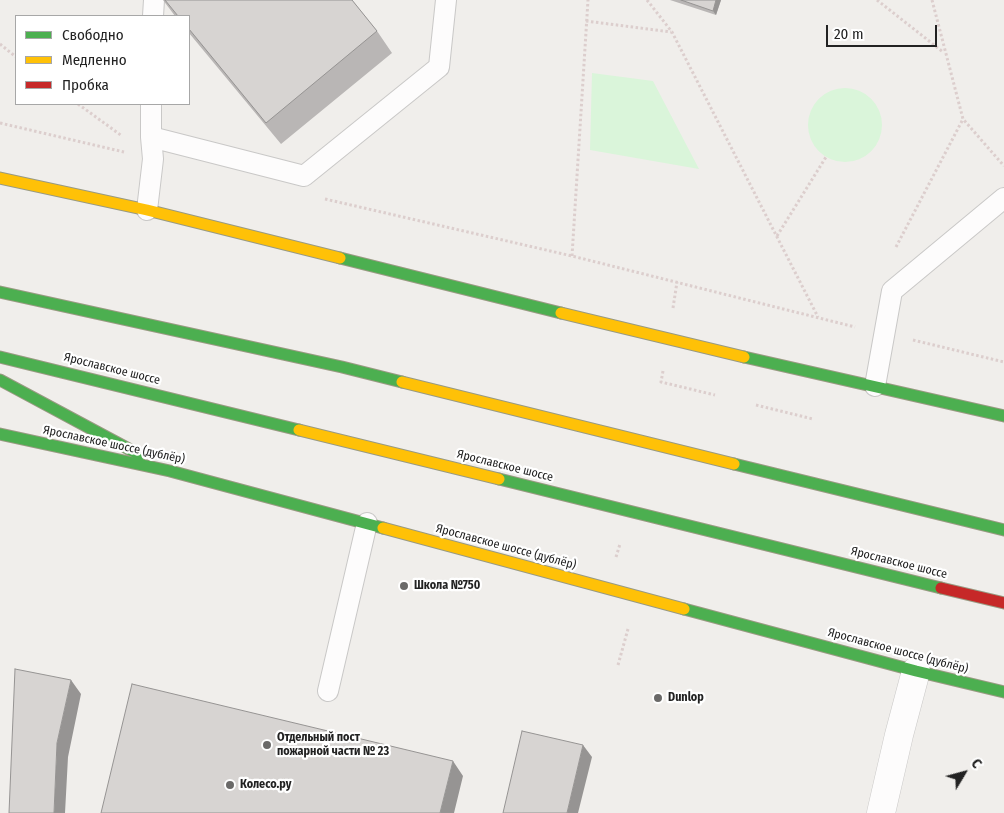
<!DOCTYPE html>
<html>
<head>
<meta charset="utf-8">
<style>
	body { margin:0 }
	#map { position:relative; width:1004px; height:813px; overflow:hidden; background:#f0eeeb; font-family:"Fira Sans Condensed",sans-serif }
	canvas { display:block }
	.legend { position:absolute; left:15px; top:15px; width:175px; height:90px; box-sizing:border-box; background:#fff; border:1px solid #a7a7a7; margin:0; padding:6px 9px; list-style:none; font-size:15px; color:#222 }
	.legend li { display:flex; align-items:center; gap:10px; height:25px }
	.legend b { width:25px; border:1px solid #a7a7a7 }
	.north { position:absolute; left:939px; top:748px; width:50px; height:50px; -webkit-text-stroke:4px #fff; paint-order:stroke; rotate:53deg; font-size:14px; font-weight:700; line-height:20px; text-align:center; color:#222 }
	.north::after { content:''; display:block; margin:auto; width:18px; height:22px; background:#222; clip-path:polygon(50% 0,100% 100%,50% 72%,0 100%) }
	.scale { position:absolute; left:826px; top:25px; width:111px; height:22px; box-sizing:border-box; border:2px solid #222; border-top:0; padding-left:6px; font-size:15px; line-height:18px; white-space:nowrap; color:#222; -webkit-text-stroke:4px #fff; paint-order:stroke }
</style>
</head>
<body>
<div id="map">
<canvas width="1004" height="813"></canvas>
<ul class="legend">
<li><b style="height:6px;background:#4caf50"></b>Свободно</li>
<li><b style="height:6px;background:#ffc107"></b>Медленно</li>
<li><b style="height:6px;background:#c62828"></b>Пробка</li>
</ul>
<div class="north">С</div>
<div class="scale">20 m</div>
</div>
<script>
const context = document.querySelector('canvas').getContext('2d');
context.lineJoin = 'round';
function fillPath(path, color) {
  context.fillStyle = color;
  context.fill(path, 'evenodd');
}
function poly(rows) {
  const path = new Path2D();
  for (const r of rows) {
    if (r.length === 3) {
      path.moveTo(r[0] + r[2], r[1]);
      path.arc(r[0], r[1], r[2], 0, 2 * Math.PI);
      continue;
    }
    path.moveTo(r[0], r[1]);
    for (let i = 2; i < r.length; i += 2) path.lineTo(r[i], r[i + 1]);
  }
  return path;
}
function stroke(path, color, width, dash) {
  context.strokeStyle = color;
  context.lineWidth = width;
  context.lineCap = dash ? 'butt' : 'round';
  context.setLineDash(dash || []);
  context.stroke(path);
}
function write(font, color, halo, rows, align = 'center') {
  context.font = font + ' "Fira Sans Condensed",sans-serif';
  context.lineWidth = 4.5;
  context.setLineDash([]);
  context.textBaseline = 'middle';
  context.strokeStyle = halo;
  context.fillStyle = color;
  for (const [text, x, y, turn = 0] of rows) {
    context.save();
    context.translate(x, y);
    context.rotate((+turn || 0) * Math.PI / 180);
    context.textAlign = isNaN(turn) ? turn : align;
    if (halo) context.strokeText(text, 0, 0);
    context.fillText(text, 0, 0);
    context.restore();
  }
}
fillPath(poly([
	[592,73,653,81,699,169,590,150],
	[845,125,37]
]), '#daf5da');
const lane = poly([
	[153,16,154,0],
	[151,137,304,176,439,67,446,0],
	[147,210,153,159,151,137,151,104],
	[875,386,892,291,1004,198],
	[328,691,367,523]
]);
const street = poly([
	[881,813,899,735,916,671]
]);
const fast = poly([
	[340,258,561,313],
	[0,292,342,367,402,382],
	[0,357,299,430],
	[744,357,1004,416],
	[0,380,140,455],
	[0,434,170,471,383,528],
	[734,464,1004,530],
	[499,479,941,588],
	[684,609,916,671,1004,692]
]);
const slow = poly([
	[0,178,147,210,340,258],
	[561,313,744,357],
	[402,382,734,464],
	[299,430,499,479],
	[383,528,684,609]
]);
const jam = poly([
	[941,588,1004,603]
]);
stroke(lane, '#c9c8c7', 22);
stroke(street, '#c9c8c7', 29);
stroke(fast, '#999a82', 13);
stroke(slow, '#999a82', 13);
stroke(jam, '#999a82', 13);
stroke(poly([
	[647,0,672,32,818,317],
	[877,0,943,52],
	[932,0,963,119,1004,166],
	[586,21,671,32],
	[0,44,16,57],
	[78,104,122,136],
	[0,123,124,152],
	[325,199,572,256,855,327],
	[777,236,826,157],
	[896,247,963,119],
	[572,256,588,0],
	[673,308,677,282],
	[913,340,1004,362],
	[663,371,661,382,715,395],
	[756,405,813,419],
	[616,557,620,544],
	[618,665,628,629]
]), '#dccecd', 3, [2.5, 2.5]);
stroke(lane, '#fdfcfc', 20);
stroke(street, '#fdfcfc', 28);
stroke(fast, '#4caf50', 11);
stroke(slow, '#ffc107', 11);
stroke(jam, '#c62828', 11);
fillPath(poly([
	[163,0,352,0,377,31,392,53,281,144,189,33,189,16,175,16],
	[670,0,721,0,716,15]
]), '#b9b6b5');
fillPath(poly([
	[716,0,721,0,716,15,713,11],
	[71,680,81,694,68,757,65,813,54,813,57,743],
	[583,745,592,757,578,813,567,813],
	[453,761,463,776,454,813,440,813]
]), '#969493');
const building = poly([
	[165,0,352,0,377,31,266,123,189,29,189,16,178,16,165,0],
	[681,0,716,0,713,11,681,0],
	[15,669,71,680,57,743,54,813,9,813,15,669],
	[132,684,453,761,440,813,101,813,132,684],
	[522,731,583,745,567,813,503,813,522,731]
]);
fillPath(building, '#d7d4d2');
stroke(building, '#969493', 1);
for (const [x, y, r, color] of [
	[404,586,5,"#6a6968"],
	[658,698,5,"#6a6968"],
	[267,745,5,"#6a6968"],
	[230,785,5,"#6a6968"]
]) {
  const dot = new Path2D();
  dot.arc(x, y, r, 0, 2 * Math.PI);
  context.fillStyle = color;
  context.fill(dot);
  stroke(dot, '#fff', 2);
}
write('12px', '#222', '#fff', [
	["Ярославское шоссе",112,369,14],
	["Ярославское шоссе (дублёр)",114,445,12],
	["Ярославское шоссе",505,466,14],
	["Ярославское шоссе (дублёр)",506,547,15],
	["Ярославское шоссе",899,563,14],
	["Ярославское шоссе (дублёр)",898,651,15]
]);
write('bold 12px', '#222', '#fff', [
	["Школа №750",414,586],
	["Dunlop",668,698],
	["Отдельный пост",277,738],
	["пожарной части № 23",277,752],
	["Колесо.ру",240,785]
], 'left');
</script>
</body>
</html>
